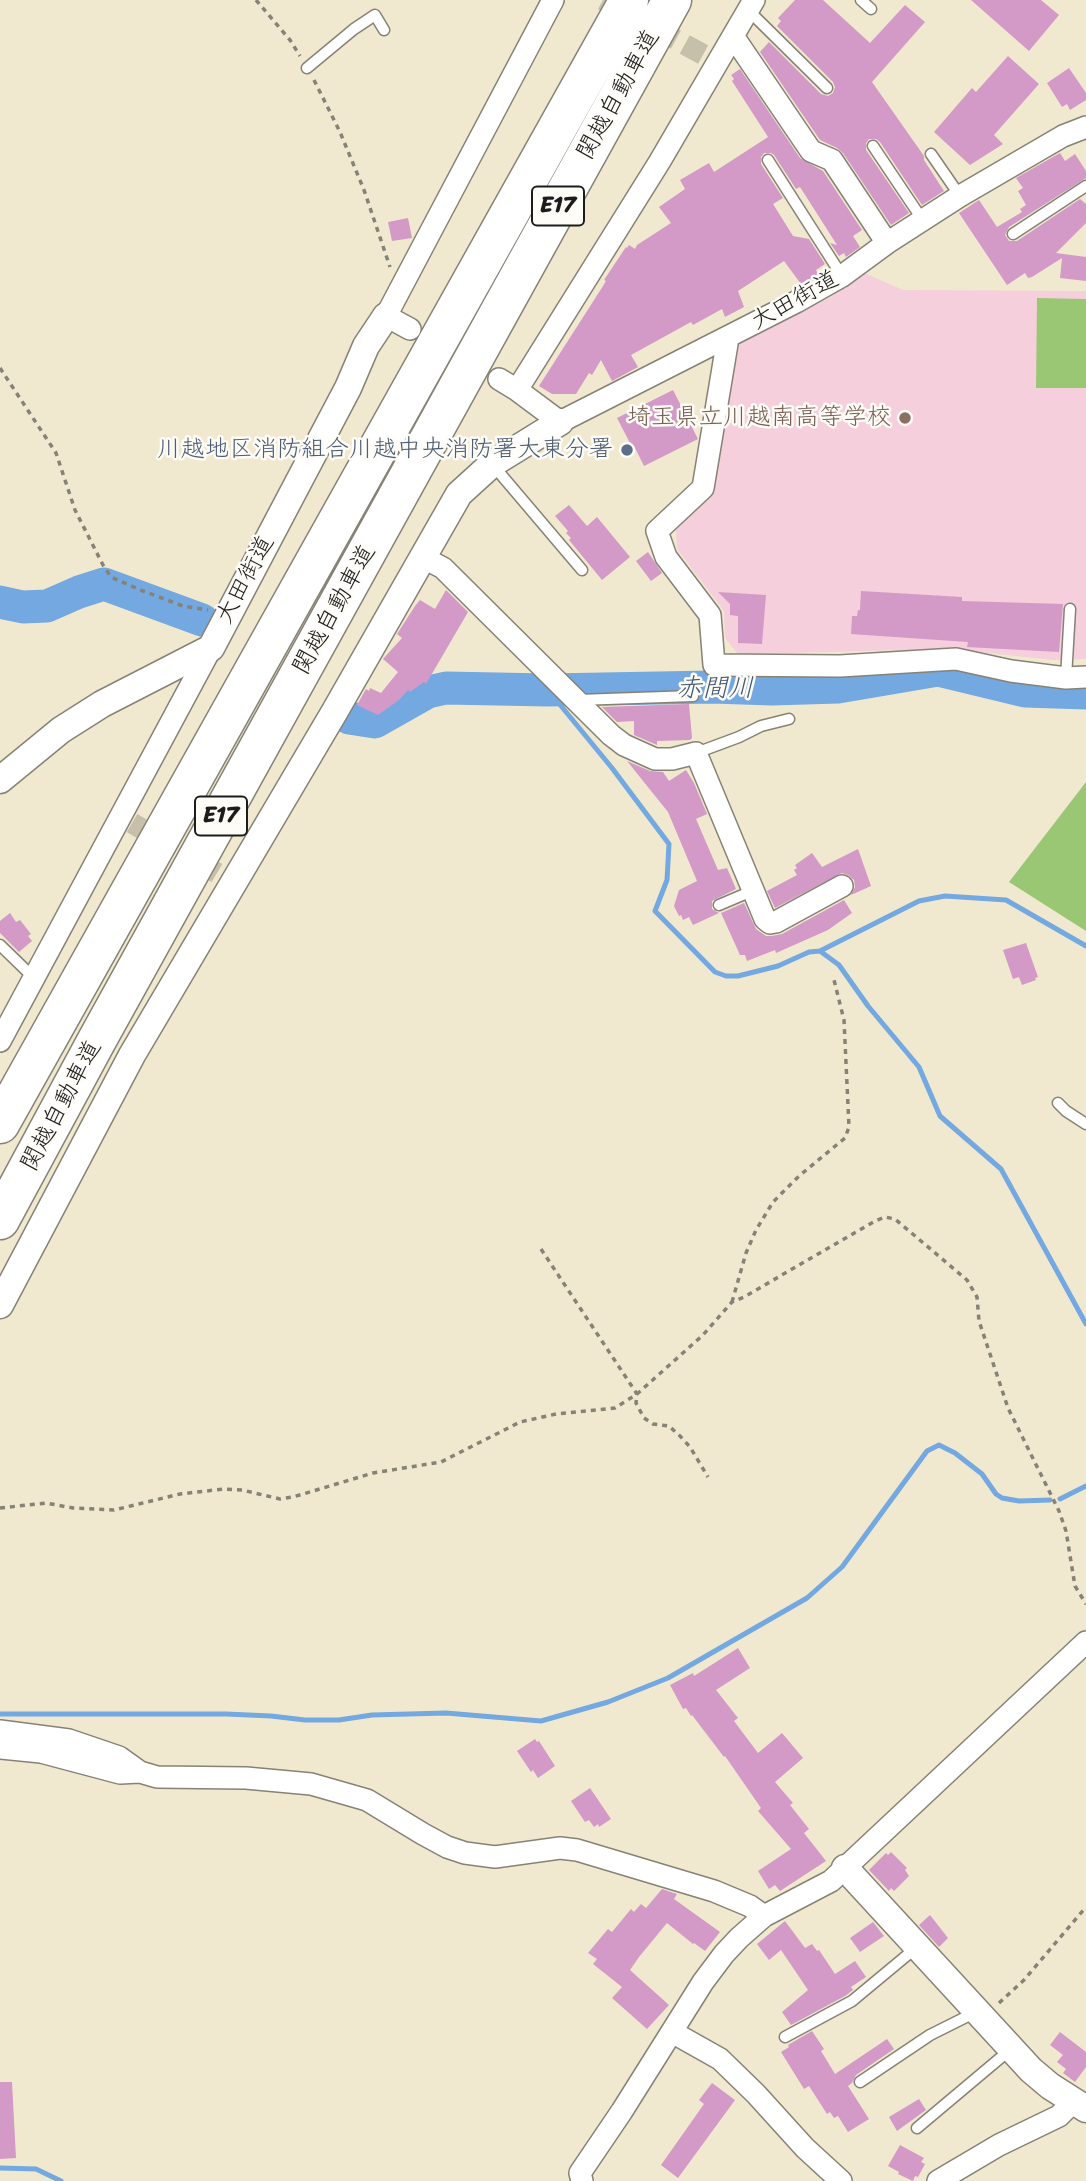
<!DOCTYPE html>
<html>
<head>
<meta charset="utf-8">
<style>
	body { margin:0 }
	canvas { display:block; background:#f0e9cf }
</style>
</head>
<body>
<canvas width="1086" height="2181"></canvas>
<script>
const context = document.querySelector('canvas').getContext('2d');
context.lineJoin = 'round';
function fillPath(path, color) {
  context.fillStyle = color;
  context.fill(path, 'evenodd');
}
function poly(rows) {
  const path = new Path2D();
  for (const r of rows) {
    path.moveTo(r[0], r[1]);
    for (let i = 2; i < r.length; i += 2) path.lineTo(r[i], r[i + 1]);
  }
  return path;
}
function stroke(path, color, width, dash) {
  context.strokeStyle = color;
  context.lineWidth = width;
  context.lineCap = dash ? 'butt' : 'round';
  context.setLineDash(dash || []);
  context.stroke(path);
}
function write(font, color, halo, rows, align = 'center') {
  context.font = font + ' Sriracha,"Klee One",sans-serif';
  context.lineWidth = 5;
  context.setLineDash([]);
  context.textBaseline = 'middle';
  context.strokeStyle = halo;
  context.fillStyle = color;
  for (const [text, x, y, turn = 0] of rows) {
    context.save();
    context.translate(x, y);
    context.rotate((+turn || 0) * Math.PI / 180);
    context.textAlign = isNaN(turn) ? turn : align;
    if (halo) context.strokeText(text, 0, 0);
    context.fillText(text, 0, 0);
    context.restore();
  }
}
fillPath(poly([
	[864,273,903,290,1086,291,1086,659,1053,660,951,649,738,654,725,638,724,611,677,549,676,530,710,495,740,341,829,298]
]), '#f5cfdb');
fillPath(poly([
	[1037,298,1086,299,1086,388,1036,388],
	[1086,782,1086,931,1009,882]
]), '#9ac774');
stroke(poly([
	[548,690,612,768,669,844,667,880,655,911,715,972,726,976,738,976,778,966,809,952,820,951,919,901,945,896,1006,900,1086,946],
	[820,951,839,965,868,1006,919,1067,940,1116,1001,1169,1086,1324],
	[1060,1499,1086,1486],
	[0,1714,226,1714,271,1716,305,1720,339,1720,372,1715,446,1713,541,1721,608,1702,668,1678,807,1598,842,1567,927,1451,939,1445,955,1453,982,1474,996,1494,1002,1498,1019,1501,1050,1500],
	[0,2168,36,2169,61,2181]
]), '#74a8e1', 5);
stroke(poly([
	[0,602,23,607,47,606,79,592,104,584,202,620],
	[349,718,375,722,428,692,446,688,548,690,713,687,772,689,838,687,938,670,1025,691,1086,693]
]), '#74a8e1', 33);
fillPath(poly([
	[795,0,823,0,870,43,905,5,925,22,872,82,924,156,924,160,944,191,922,205,880,142,876,139,869,139,866,143,866,150,909,213,891,225,843,153,837,148,820,140,760,52,769,42,821,94,828,96,833,93,835,87,833,82,777,26,781,21,778,18],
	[971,0,1041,0,1059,15,1029,51],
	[1008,56,1039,84,994,135,1003,144,970,165,934,132,972,88,976,92],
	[1069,68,1086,93,1086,100,1070,110,1067,104,1062,107,1047,83],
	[740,69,800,158,823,171,862,230,853,236,860,247,846,257,844,253,839,256,830,243,837,245,800,187,796,189,774,155,771,153,764,153,761,157,761,164,783,198,773,204,793,236,809,239,825,264,816,270,818,274,801,284,784,261,738,291,744,307,725,317,722,309,693,325,691,322,631,355,638,367,612,381,601,360,592,375,589,373,576,394,552,394,539,386,603,286,606,281,604,280,626,247,627,248,629,245,635,249,637,245,671,223,659,207,685,189,680,180,709,163,714,172,768,137,732,81,734,79,731,75],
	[1060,153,1065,161,1075,154,1086,171,1086,178,1009,227,1005,235,1009,241,1017,241,1080,199,1086,204,1086,223,1056,253,1086,257,1086,281,1060,278,1062,258,1032,277,1028,278,1025,273,1007,285,959,213,979,200,997,227,1022,212,1020,209,1026,205,1018,191,1023,188,1016,178],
	[408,218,412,238,392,241,388,222],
	[673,390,698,439,644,466,634,446,631,445,617,418],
	[569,505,587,526,597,517,630,557,602,580,569,540,571,538,566,533,568,531,555,516],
	[648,552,662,573,651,581,636,561],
	[446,590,468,612,426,684,424,682,410,692,408,690,399,700,378,715,357,705,366,689,369,691,370,688,381,693,398,672,383,659,402,638,397,634,415,606,420,600,435,609],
	[861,591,962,597,962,601,1063,604,1059,652,967,647,968,642,851,634,852,616,857,616,858,610,860,610],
	[718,592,766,595,762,644,738,643,738,616,730,615,730,604],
	[689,704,692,738,690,740,657,741,657,745,634,735,634,721,617,722,602,707],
	[627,761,650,771,663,772,669,781,686,770,694,783,707,814,696,819,718,870,727,868,736,889,712,901,712,909,719,913,693,925,689,917,683,920,681,915,679,916,674,906,679,890,697,881,668,812],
	[858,849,871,886,851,895,855,887,854,880,848,875,842,873,775,908,767,891,797,875,794,870,797,868,795,865,812,853,822,867],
	[844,900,852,913,828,930,776,953,775,950,747,961,745,955,740,955,721,913,744,903,756,929,766,936,772,936,782,934],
	[10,913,16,922,20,920,31,934,28,936,32,941,19,952,0,933,0,921],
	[1026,943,1038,977,1035,978,1036,980,1022,985,1019,977,1013,979,1003,950],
	[738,1648,750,1668,716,1690,738,1718,734,1721,758,1753,782,1733,803,1758,775,1782,793,1803,790,1805,809,1829,804,1833,826,1861,780,1891,775,1885,769,1889,758,1871,791,1849,758,1811,761,1808,725,1756,724,1757,692,1715,691,1716,686,1708,683,1709,670,1685,693,1673,694,1676],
	[535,1739,537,1742,539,1741,555,1766,538,1778,533,1770,531,1772,517,1751],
	[590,1788,611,1819,599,1827,598,1824,594,1827,589,1820,585,1822,571,1801],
	[891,1852,907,1868,905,1870,909,1876,894,1891,891,1888,889,1891,869,1870,886,1853,888,1855],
	[662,1889,677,1894,674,1899,720,1932,705,1951,694,1943,693,1944,667,1923,639,1957,630,1970,669,2005,647,2029,612,1998,622,1987,593,1964,597,1959,588,1953,608,1929,612,1932,631,1909,634,1912,641,1904,646,1908],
	[930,1915,948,1938,939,1947,919,1925],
	[785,1921,805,1948,812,1944,817,1951,819,1950,835,1974,855,1961,866,1977,851,1987,853,1990,845,1996,791,2025,782,2012,808,1990,781,1950,769,1960,757,1944],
	[873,1922,884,1936,860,1952,850,1938],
	[812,2031,824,2049,821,2051,835,2074,887,2039,894,2049,856,2075,852,2083,848,2086,869,2119,848,2132,838,2116,834,2118,830,2112,827,2114,809,2086,804,2089,781,2052,789,2047,788,2045],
	[1060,2032,1086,2052,1086,2067,1075,2082,1063,2073,1066,2069,1057,2062,1063,2055,1050,2045],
	[0,2082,12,2082,16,2158,0,2159],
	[712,2083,735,2100,678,2178,661,2165,704,2104,699,2100],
	[919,2099,926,2110,897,2131,889,2117],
	[900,2145,924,2158,921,2162,925,2164,918,2177,915,2176,913,2181,898,2174,899,2172,888,2166]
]), '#d399c7');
stroke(poly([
	[603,0,706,56],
	[132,823,217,873]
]), '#c6c0ab', 21, [21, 10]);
const service = poly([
	[861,0,871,9],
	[748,10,827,88],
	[307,68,354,29,375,15,384,30],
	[873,146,922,219],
	[931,154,960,196],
	[768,160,842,276],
	[1013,234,1086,186],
	[492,464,582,570],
	[1066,678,1070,609],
	[578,700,693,696],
	[696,753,739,737,761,726,789,719],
	[719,905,752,891],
	[0,945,33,977],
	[1058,1103,1066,1111,1086,1124],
	[785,2037,852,2001,917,1947],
	[860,2082,930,2035,976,2012],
	[917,2128,1011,2049]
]);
const minor = poly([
	[733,36,811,151,832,160,887,243],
	[410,329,386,316,553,0],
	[728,338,703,488,657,531,666,557,710,615,714,665,840,666,956,659,1011,671,1066,678,1086,677],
	[499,379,517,390,560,422,796,302,842,276,887,243,960,196,1063,136,1086,127],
	[517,390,660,161,754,0],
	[424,558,443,568,611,735,624,745,655,759,672,759,696,753,765,919,770,923,776,922,842,886],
	[0,1041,211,648],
	[0,1731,69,1740,119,1757,140,1772],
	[0,1748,41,1752,120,1773,140,1772,157,1777,246,1778,311,1784,367,1800,423,1834,447,1847,465,1853,495,1857,560,1848,577,1850,714,1891,750,1906,764,1916],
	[672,2032,720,2059,756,2094,805,2148,841,2181],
	[582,2181,580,2173,622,2111,703,1982,724,1954,739,1938,764,1916,831,1881,1086,1642],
	[938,2181,999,2145,1059,2116,1073,2102]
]);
const tertiary = poly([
	[0,780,61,730,102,704,211,648,348,388,366,346,386,316],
	[0,1305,132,1055,335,711,459,494,492,464,560,422],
	[845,1868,1031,2070,1050,2086,1086,2109]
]);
const motorway = poly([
	[0,1124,629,0],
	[0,1220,97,1040,672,0]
]);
stroke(service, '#868276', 13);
stroke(minor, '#868276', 24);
stroke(tertiary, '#868276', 29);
stroke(motorway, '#868276', 41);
stroke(poly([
	[256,0,290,40,300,56],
	[314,80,340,132,364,190,390,267],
	[0,368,56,453,75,510,103,565,111,577,143,591,183,606,208,610],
	[541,1249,637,1394,636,1403,644,1418,653,1424,669,1426,680,1436,690,1447,708,1477],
	[732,1302,746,1253,756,1230,773,1202,799,1176,845,1138,849,1127,844,1020,833,976],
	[0,1508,46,1503,73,1508,114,1510,180,1494,224,1489,242,1490,280,1499,293,1497,373,1473,441,1462,520,1422,556,1414,615,1408,637,1394,703,1335,732,1302,744,1297,875,1221,885,1217,895,1219,967,1280,977,1297,979,1321,1008,1408,1059,1511,1066,1531,1075,1586,1086,1604],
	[999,2003,1024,1980,1086,1907]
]), '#868276', 3.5, [5, 5]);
stroke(service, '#fff', 10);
stroke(minor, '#fff', 21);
stroke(tertiary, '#fff', 26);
stroke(motorway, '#fff', 38);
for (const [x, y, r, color] of [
	[905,418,7,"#8d6e63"],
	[627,450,7,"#5c6f8a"]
]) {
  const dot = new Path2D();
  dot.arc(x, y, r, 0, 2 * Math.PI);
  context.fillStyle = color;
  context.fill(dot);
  stroke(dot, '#fdfcf7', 2.5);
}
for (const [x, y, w] of [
	[558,206,52],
	[221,816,52]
]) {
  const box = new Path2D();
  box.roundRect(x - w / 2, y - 19.5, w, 39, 5);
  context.fillStyle = '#fdfcf7';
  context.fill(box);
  stroke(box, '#1c1c1c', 2);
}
write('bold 23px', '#1c1c1c', null, [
	["E17",558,206],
	["E17",221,816]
]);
write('24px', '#1c1c1c', '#fdfcf7', [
	["関越自動車道",619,95,-61],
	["大田街道",795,301,-29],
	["大田街道",246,580,-62],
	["関越自動車道",335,610,-61],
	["関越自動車道",62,1106,-62]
]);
write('24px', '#785e54', '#fdfcf7', [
	["埼玉県立川越南高等学校",891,418]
], 'right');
write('24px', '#4e5e75', '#fdfcf7', [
	["川越地区消防組合川越中央消防署大東分署",613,450]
], 'right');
write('italic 26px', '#445b75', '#fdfcf7', [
	["赤間川",715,689]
]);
</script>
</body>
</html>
